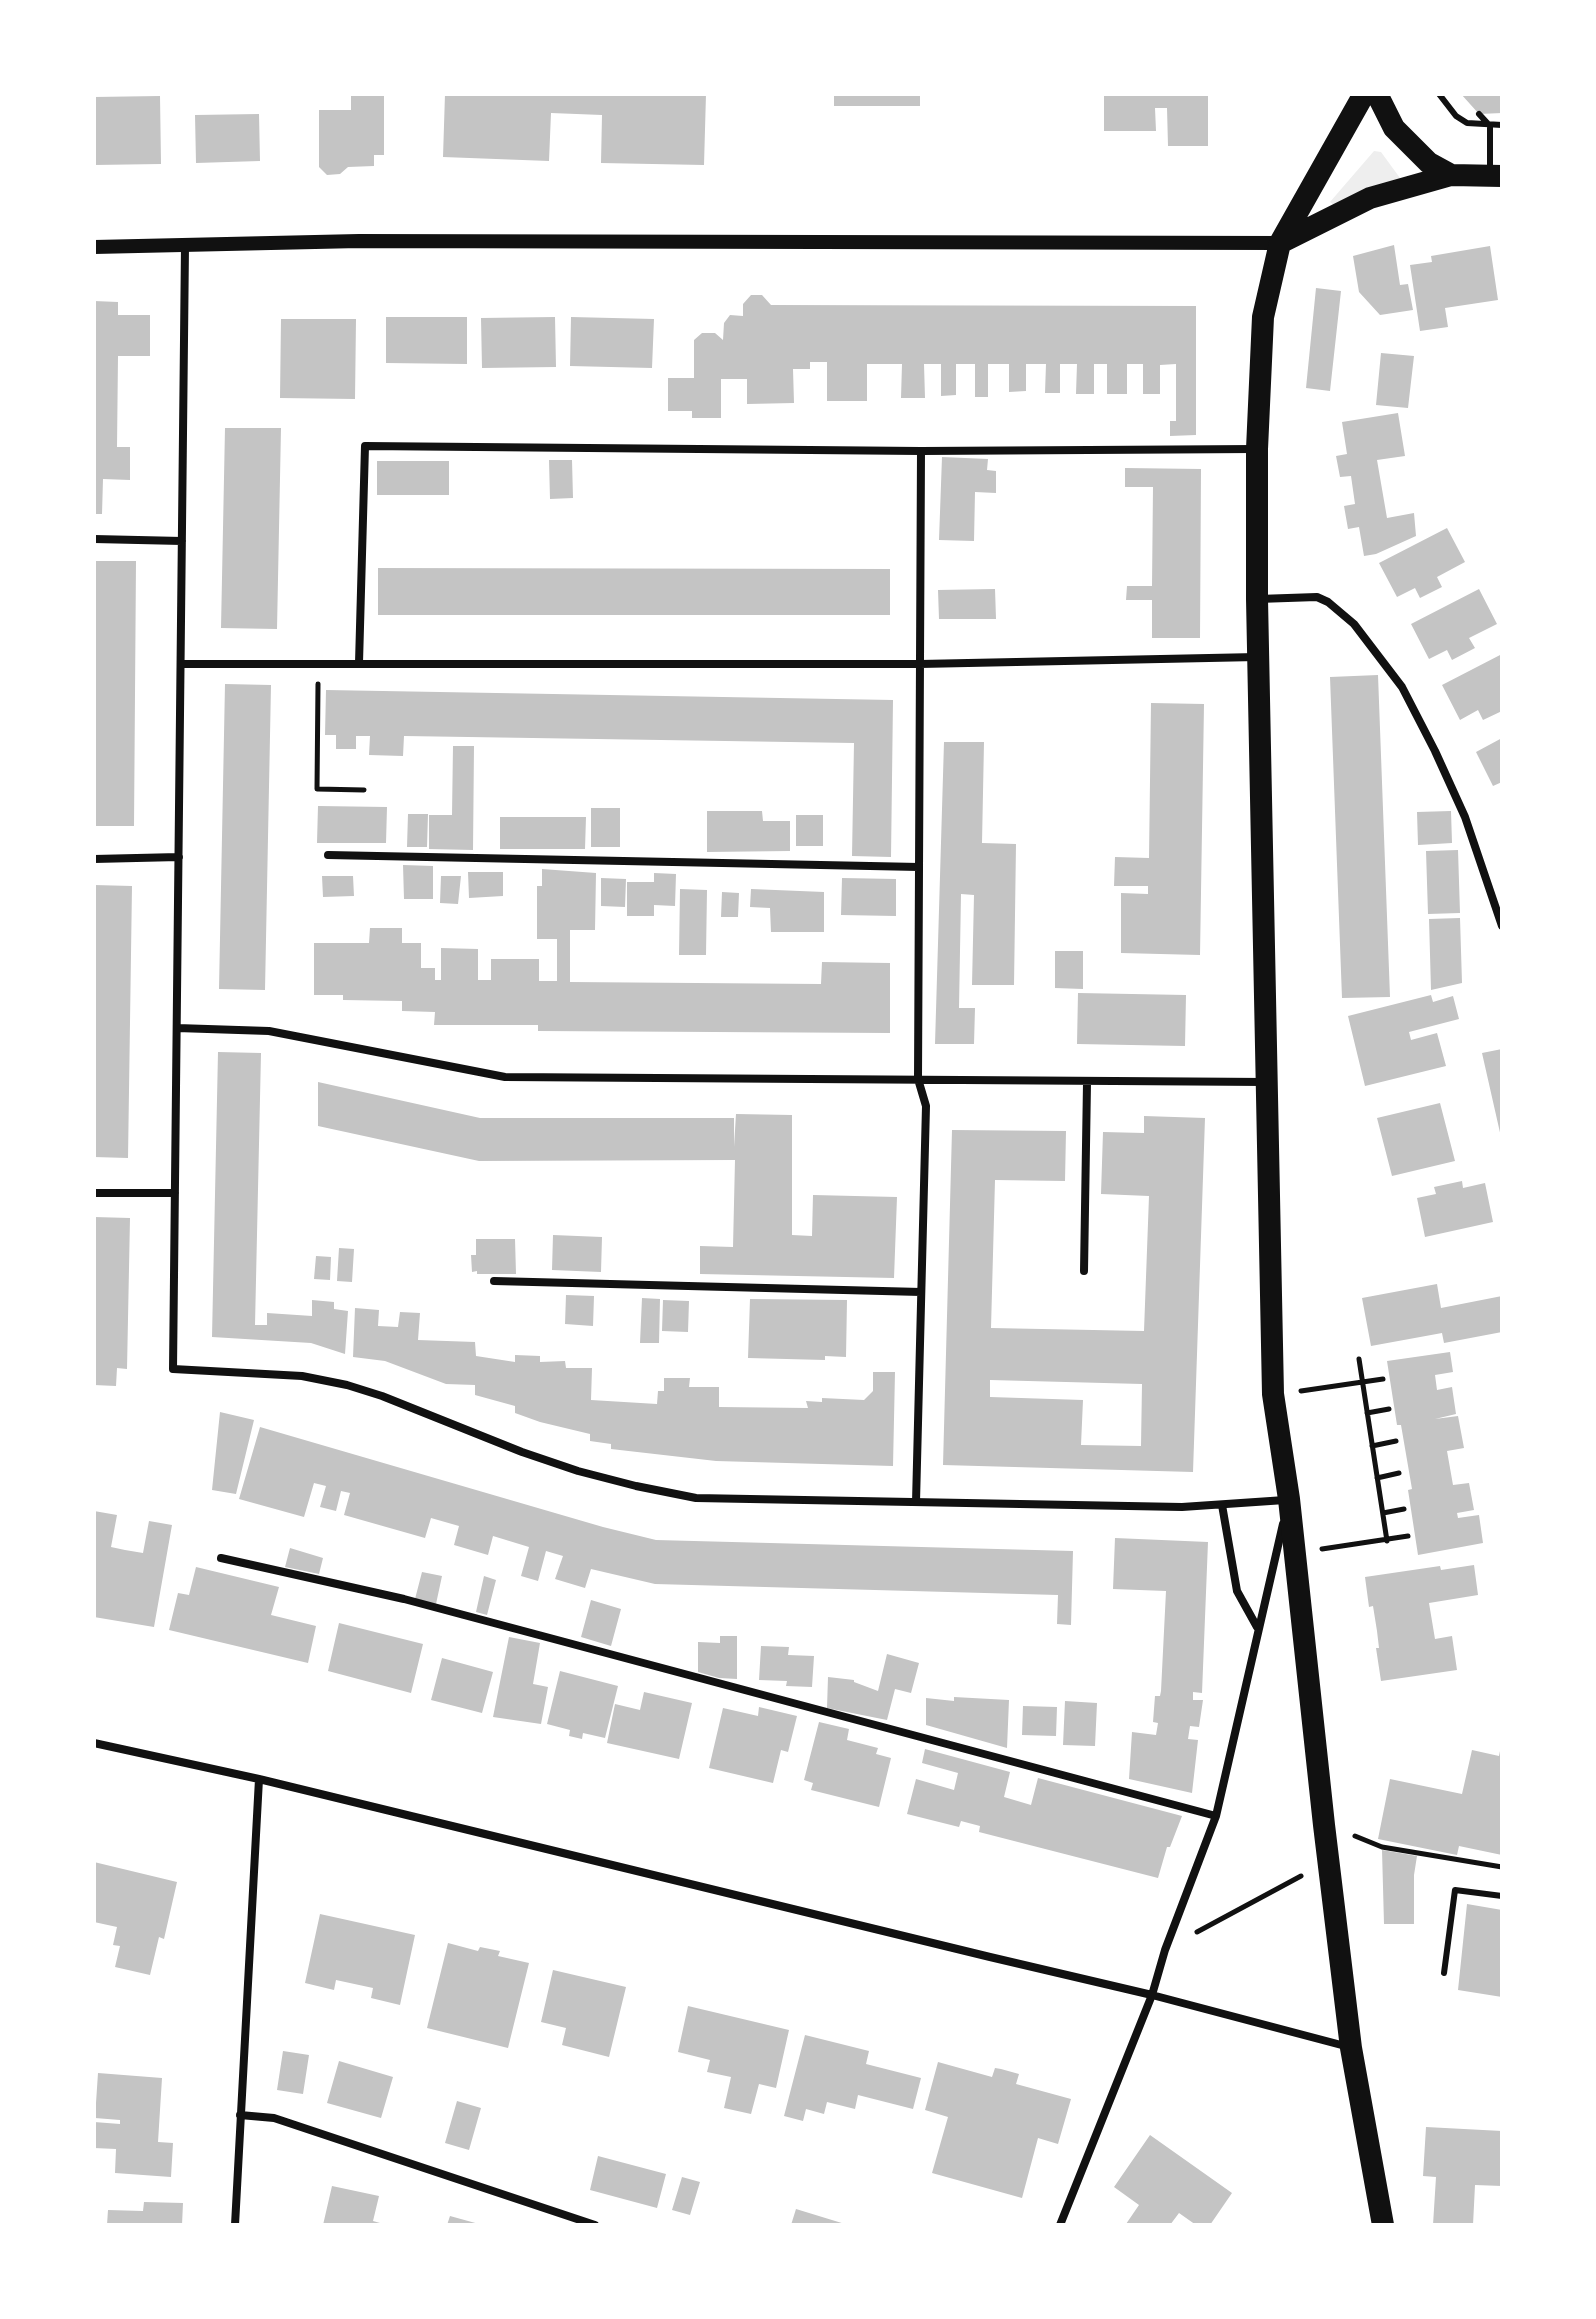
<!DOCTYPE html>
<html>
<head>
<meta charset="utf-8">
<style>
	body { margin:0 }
	#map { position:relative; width:1596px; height:2319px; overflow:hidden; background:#fff; font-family:"Titillium Web",sans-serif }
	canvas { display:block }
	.frame { position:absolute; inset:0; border:96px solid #fff; pointer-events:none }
</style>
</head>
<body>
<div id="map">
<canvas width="1596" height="2319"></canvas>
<div class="frame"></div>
</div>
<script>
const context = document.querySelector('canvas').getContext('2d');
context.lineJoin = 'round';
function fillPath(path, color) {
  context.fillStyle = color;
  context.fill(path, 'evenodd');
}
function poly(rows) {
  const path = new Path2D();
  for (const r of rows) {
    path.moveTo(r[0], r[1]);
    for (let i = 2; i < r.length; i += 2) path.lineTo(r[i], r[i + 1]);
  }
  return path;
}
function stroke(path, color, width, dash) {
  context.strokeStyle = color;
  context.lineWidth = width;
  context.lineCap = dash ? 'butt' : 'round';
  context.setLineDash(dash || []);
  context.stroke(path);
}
fillPath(poly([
	[1374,151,1381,152,1400,178,1345,213,1330,202]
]), '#eee');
fillPath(poly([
	[351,94,384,94,384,155,374,155,374,166,348,167,340,174,327,175,319,167,319,110,351,110],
	[445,94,706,94,704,165,601,163,602,115,551,113,549,161,443,157],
	[834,94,920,94,920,106,834,106],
	[1104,94,1208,94,1208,146,1168,146,1167,108,1155,108,1156,131,1104,131],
	[1461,94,1502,94,1502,113,1479,114],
	[160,96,161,164,94,165,94,97],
	[259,114,260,161,196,163,195,115],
	[1394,245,1400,285,1408,284,1413,310,1380,315,1359,292,1353,256],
	[1490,246,1498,300,1445,308,1448,327,1420,331,1410,265,1432,262,1431,256],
	[1316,288,1341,291,1330,391,1306,388],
	[751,295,762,295,771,305,1196,306,1196,435,1170,436,1170,421,1176,421,1176,364,1160,365,1160,394,1143,394,1143,364,1127,364,1127,394,1107,394,1107,364,1094,364,1094,394,1076,394,1077,364,1060,364,1060,393,1045,393,1046,364,1026,364,1026,391,1009,392,1009,364,988,364,988,397,975,397,975,364,956,364,956,395,941,396,941,364,924,364,925,398,901,398,902,364,867,364,867,401,827,401,827,362,810,362,810,369,793,369,794,403,747,404,747,379,721,379,721,418,692,418,692,411,668,411,668,378,694,378,694,340,702,333,715,333,723,340,724,323,730,315,743,316,743,304],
	[94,301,118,302,118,315,150,315,150,356,118,356,117,447,130,447,130,480,103,479,102,514,94,514],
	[386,317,467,317,467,364,386,363],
	[555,317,556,367,482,368,481,318],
	[571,317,654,319,652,368,570,366],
	[281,319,356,319,355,399,280,398],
	[1381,353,1414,356,1408,408,1376,405],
	[1398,413,1405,456,1377,460,1387,518,1414,513,1416,536,1376,554,1364,556,1359,527,1348,529,1344,506,1355,504,1351,476,1340,477,1336,456,1347,454,1342,422],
	[225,428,281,428,277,629,221,628],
	[942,457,988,459,987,470,996,471,996,493,975,492,974,541,939,540],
	[549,460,572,460,573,498,550,499],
	[377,461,449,461,449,495,377,495],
	[1125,468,1201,469,1200,638,1152,638,1152,600,1126,600,1127,586,1152,586,1153,487,1125,487],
	[1447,528,1465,562,1437,577,1442,587,1420,598,1415,588,1397,597,1379,563],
	[94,561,136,561,134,826,94,826],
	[378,568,890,569,890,615,378,615],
	[995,589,996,619,939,619,938,590],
	[1479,589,1497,624,1469,638,1475,648,1452,660,1447,650,1429,659,1411,624],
	[1502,654,1502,711,1483,720,1478,710,1460,720,1442,685],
	[1378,675,1390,997,1342,998,1330,677],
	[225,684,271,685,265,990,219,989],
	[326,690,893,700,891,857,852,856,854,743,404,736,403,756,369,755,370,736,356,736,356,749,336,749,336,735,325,735],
	[1151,703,1204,704,1200,955,1121,953,1121,893,1148,894,1148,886,1114,886,1115,857,1149,858],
	[1502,738,1502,782,1493,786,1476,752],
	[944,742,984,742,982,843,1016,844,1014,985,972,985,974,895,961,894,959,1008,975,1008,974,1044,935,1044],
	[453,746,474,746,473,850,429,849,429,815,452,815],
	[318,806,387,807,386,843,317,843],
	[591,808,620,808,620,847,591,847],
	[707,811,762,811,763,821,790,821,790,851,707,852],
	[1451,811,1452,843,1418,845,1417,812],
	[408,814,428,814,427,847,407,847],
	[796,815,823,815,823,846,796,846],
	[500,817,586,817,585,849,500,849],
	[1458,850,1460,913,1428,914,1426,851],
	[403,865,433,866,433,899,404,899],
	[542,869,596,873,595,930,570,930,570,982,821,984,822,962,890,963,890,1033,538,1031,538,1025,434,1025,435,1012,402,1011,402,1001,343,1000,343,995,314,995,314,943,369,943,370,928,402,928,402,943,421,943,421,968,435,968,435,980,441,980,441,948,478,949,478,980,491,980,491,959,539,959,539,981,557,981,557,939,537,939,537,886,542,886],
	[468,872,503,872,503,896,469,898],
	[654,873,676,874,675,906,654,905,654,916,627,916,627,882,654,882],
	[322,876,353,876,354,896,323,897],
	[441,876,461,876,458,904,440,903],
	[601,878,626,879,625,907,601,906],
	[842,878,896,879,896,916,841,915],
	[94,885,132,886,128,1158,94,1157],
	[680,889,707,890,706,955,679,955],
	[751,889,824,892,824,932,771,932,770,908,750,907],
	[722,892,739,893,738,917,721,917],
	[1460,918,1462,983,1431,990,1429,919],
	[1055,951,1083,951,1083,989,1055,988],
	[1078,993,1186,995,1185,1046,1077,1044],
	[1431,995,1433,1002,1453,996,1459,1019,1409,1032,1411,1040,1437,1033,1446,1066,1365,1086,1348,1016],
	[1502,1049,1502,1137,1501,1137,1482,1053],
	[218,1052,261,1053,255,1325,267,1325,267,1313,312,1316,312,1300,334,1302,334,1309,348,1311,345,1354,311,1343,212,1337],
	[318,1082,480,1118,734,1118,734,1147,736,1114,792,1115,792,1235,812,1236,813,1195,897,1197,894,1278,700,1274,700,1246,733,1247,735,1160,479,1161,318,1126],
	[1440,1103,1455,1161,1392,1176,1377,1118],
	[1144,1116,1205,1118,1193,1472,943,1465,952,1130,1066,1131,1065,1181,995,1180,991,1328,1144,1331,1149,1196,1101,1194,1103,1132,1144,1133],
	[990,1380,1142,1384,1141,1446,1081,1445,1083,1400,990,1397],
	[1462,1181,1463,1188,1485,1183,1493,1222,1425,1237,1417,1198,1436,1194,1434,1187],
	[94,1217,130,1218,127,1369,117,1368,116,1386,94,1385],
	[553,1235,602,1237,601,1272,552,1270],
	[476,1239,515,1239,516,1274,477,1274,477,1271,472,1272,471,1255,476,1255],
	[339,1248,354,1249,352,1282,337,1281],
	[316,1256,331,1257,330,1280,314,1279],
	[1437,1284,1441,1308,1502,1296,1502,1332,1444,1343,1442,1333,1371,1346,1362,1298],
	[566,1295,594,1296,593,1326,565,1324],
	[642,1298,660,1299,659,1343,640,1343],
	[750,1299,847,1300,846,1357,825,1356,825,1360,748,1358],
	[663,1300,689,1301,688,1332,662,1331],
	[355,1308,379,1310,378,1326,398,1327,400,1312,420,1313,418,1340,475,1342,476,1356,515,1362,515,1355,540,1356,540,1362,565,1361,566,1368,592,1368,591,1400,657,1404,658,1391,664,1391,664,1378,690,1378,689,1387,719,1387,719,1407,808,1408,806,1401,822,1402,822,1398,864,1400,873,1391,873,1372,895,1372,893,1466,716,1461,611,1449,611,1444,590,1441,590,1434,540,1422,515,1413,515,1406,475,1395,475,1385,446,1384,385,1361,353,1357],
	[1450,1352,1453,1372,1435,1375,1437,1390,1452,1387,1456,1414,1435,1419,1458,1416,1464,1448,1447,1451,1453,1485,1469,1483,1474,1510,1457,1513,1458,1518,1479,1515,1483,1543,1418,1555,1408,1490,1412,1489,1401,1425,1397,1425,1387,1361],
	[220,1412,254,1420,236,1494,212,1490],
	[260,1427,603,1527,656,1540,1073,1551,1071,1625,1057,1624,1058,1595,655,1584,591,1569,585,1588,555,1579,563,1556,546,1551,538,1581,521,1576,529,1547,493,1536,488,1555,454,1545,459,1526,431,1518,425,1538,344,1515,350,1493,341,1491,336,1511,320,1507,326,1486,314,1483,304,1517,239,1499],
	[94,1511,117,1515,111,1547,125,1550,143,1553,149,1521,172,1525,154,1627,94,1617],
	[1115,1538,1208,1542,1202,1693,1193,1692,1193,1700,1203,1700,1199,1727,1190,1726,1188,1739,1198,1740,1192,1793,1129,1779,1132,1732,1156,1735,1158,1723,1153,1722,1155,1696,1160,1696,1161,1691,1166,1591,1113,1589],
	[290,1548,323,1558,319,1574,285,1567],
	[1474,1565,1478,1595,1429,1603,1435,1639,1452,1636,1457,1670,1381,1681,1376,1648,1379,1648,1377,1631,1373,1606,1369,1607,1365,1577,1440,1566,1441,1570],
	[196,1567,279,1587,271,1615,316,1626,308,1663,169,1630,178,1593,189,1595],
	[422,1572,442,1576,436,1604,415,1599],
	[484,1576,496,1580,487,1615,476,1612],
	[591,1600,621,1609,611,1646,581,1637],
	[339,1623,423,1644,411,1693,328,1671],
	[720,1636,737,1636,737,1679,719,1678,698,1672,698,1642,720,1643],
	[509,1637,540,1643,533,1684,548,1687,541,1724,493,1717],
	[761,1646,789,1647,788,1655,814,1656,812,1687,786,1686,787,1681,759,1680],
	[887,1654,919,1663,911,1693,895,1689,887,1720,827,1708,828,1677,854,1680,854,1682,878,1691],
	[442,1658,493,1672,482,1713,431,1700],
	[560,1671,618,1686,605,1738,583,1733,582,1739,569,1736,570,1730,547,1724],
	[644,1692,692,1703,679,1759,607,1743,615,1704,640,1710],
	[954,1697,1009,1700,1007,1748,926,1725,926,1698,954,1701],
	[1065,1701,1097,1703,1095,1746,1063,1745],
	[1023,1706,1057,1707,1056,1736,1022,1735],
	[759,1707,797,1716,788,1752,781,1750,773,1783,709,1768,723,1708,758,1716],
	[819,1722,849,1729,847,1740,878,1748,876,1754,891,1758,879,1807,811,1790,813,1783,804,1780],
	[1501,1746,1502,1855,1459,1846,1457,1855,1378,1839,1390,1779,1462,1794,1472,1750,1499,1756],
	[925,1749,1010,1772,1004,1797,1031,1805,1038,1778,1182,1816,1170,1847,1167,1847,1158,1878,979,1832,980,1826,961,1821,959,1827,907,1814,916,1779,954,1790,958,1773,922,1763],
	[1382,1850,1417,1856,1414,1875,1414,1924,1384,1924],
	[94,1862,177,1882,164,1939,159,1937,150,1975,115,1967,120,1946,113,1945,117,1927,94,1922],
	[1467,1904,1502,1910,1502,1997,1458,1990],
	[320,1914,415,1935,400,2005,371,1998,373,1988,336,1980,334,1990,305,1983],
	[448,1943,478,1951,480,1947,500,1951,498,1956,529,1963,508,2048,427,2028],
	[553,1970,626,1987,609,2057,562,2045,566,2028,541,2022],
	[688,2006,789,2030,776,2088,759,2084,751,2114,724,2108,731,2077,707,2072,710,2060,678,2052],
	[805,2035,869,2051,866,2064,921,2078,913,2109,858,2095,855,2109,827,2102,824,2114,806,2109,803,2121,784,2116],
	[283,2051,309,2055,303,2094,277,2090],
	[339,2061,393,2077,381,2118,327,2103],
	[938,2062,992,2077,995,2068,1001,2069,1019,2074,1016,2084,1071,2099,1058,2144,1038,2138,1022,2198,932,2173,948,2117,925,2110],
	[98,2073,162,2078,158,2142,173,2143,171,2177,115,2173,116,2149,94,2148,94,2122,120,2124,120,2120,95,2118],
	[457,2101,481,2108,469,2150,445,2143],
	[1426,2127,1502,2131,1502,2186,1475,2185,1473,2225,1433,2225,1436,2177,1423,2176],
	[1150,2135,1232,2193,1210,2225,1196,2225,1179,2213,1170,2225,1126,2224,1139,2205,1114,2187],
	[598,2156,666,2174,657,2208,590,2190],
	[682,2177,700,2182,690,2215,672,2210],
	[332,2186,379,2196,373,2221,387,2225,323,2225],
	[144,2202,183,2203,182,2225,107,2225,108,2210,143,2211],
	[796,2209,845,2224,845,2225,791,2225],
	[450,2216,479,2224,479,2225,447,2225]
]), '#c4c4c4');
stroke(poly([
	[318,684,317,789,364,790],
	[1359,1359,1387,1541],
	[1301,1391,1383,1379],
	[1367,1413,1389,1409],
	[1372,1446,1396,1441],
	[1377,1478,1399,1473],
	[1383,1513,1404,1509],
	[1322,1549,1408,1536],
	[1355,1836,1382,1847,1502,1867],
	[1197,1932,1301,1876]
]), '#111', 5);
stroke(poly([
	[1439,94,1456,116,1467,123,1502,125],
	[1479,114,1490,126,1490,169],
	[1444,1973,1455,1890,1502,1896]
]), '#111', 6);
stroke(poly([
	[185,246,173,1369,302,1376,347,1385,382,1396,522,1452,578,1471,636,1486,696,1498,1182,1507,1285,1500],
	[94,539,182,541],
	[1258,599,1317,597,1328,602,1354,624,1402,687,1435,751,1465,817,1502,926],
	[359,663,365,446,921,451,1256,449],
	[181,664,920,664,1257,657],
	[328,855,919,867],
	[94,859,179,857],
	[177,1028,269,1031,505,1077,1266,1082],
	[94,1193,175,1193],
	[1084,1271,1087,1083],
	[494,1281,921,1292],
	[916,1502,926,1106,918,1079,921,451],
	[1222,1505,1237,1591,1257,1627],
	[221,1558,404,1599,1216,1816],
	[94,1743,259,1779,990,1957,1152,1995,1349,2047],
	[240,2115,274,2118,595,2225],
	[235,2225,259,1779],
	[1060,2225,1152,1995,1165,1950,1216,1816,1283,1524]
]), '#111', 8);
stroke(poly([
	[94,247,359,241,1280,243]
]), '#111', 14);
stroke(poly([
	[1364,94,1280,243,1263,317,1257,449,1257,599,1273,1394,1289,1499,1324,1825,1351,2048,1383,2225],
	[1377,94,1394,128,1429,163,1451,175,1502,176],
	[1280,243,1370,198,1451,175]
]), '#111', 22);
</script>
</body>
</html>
